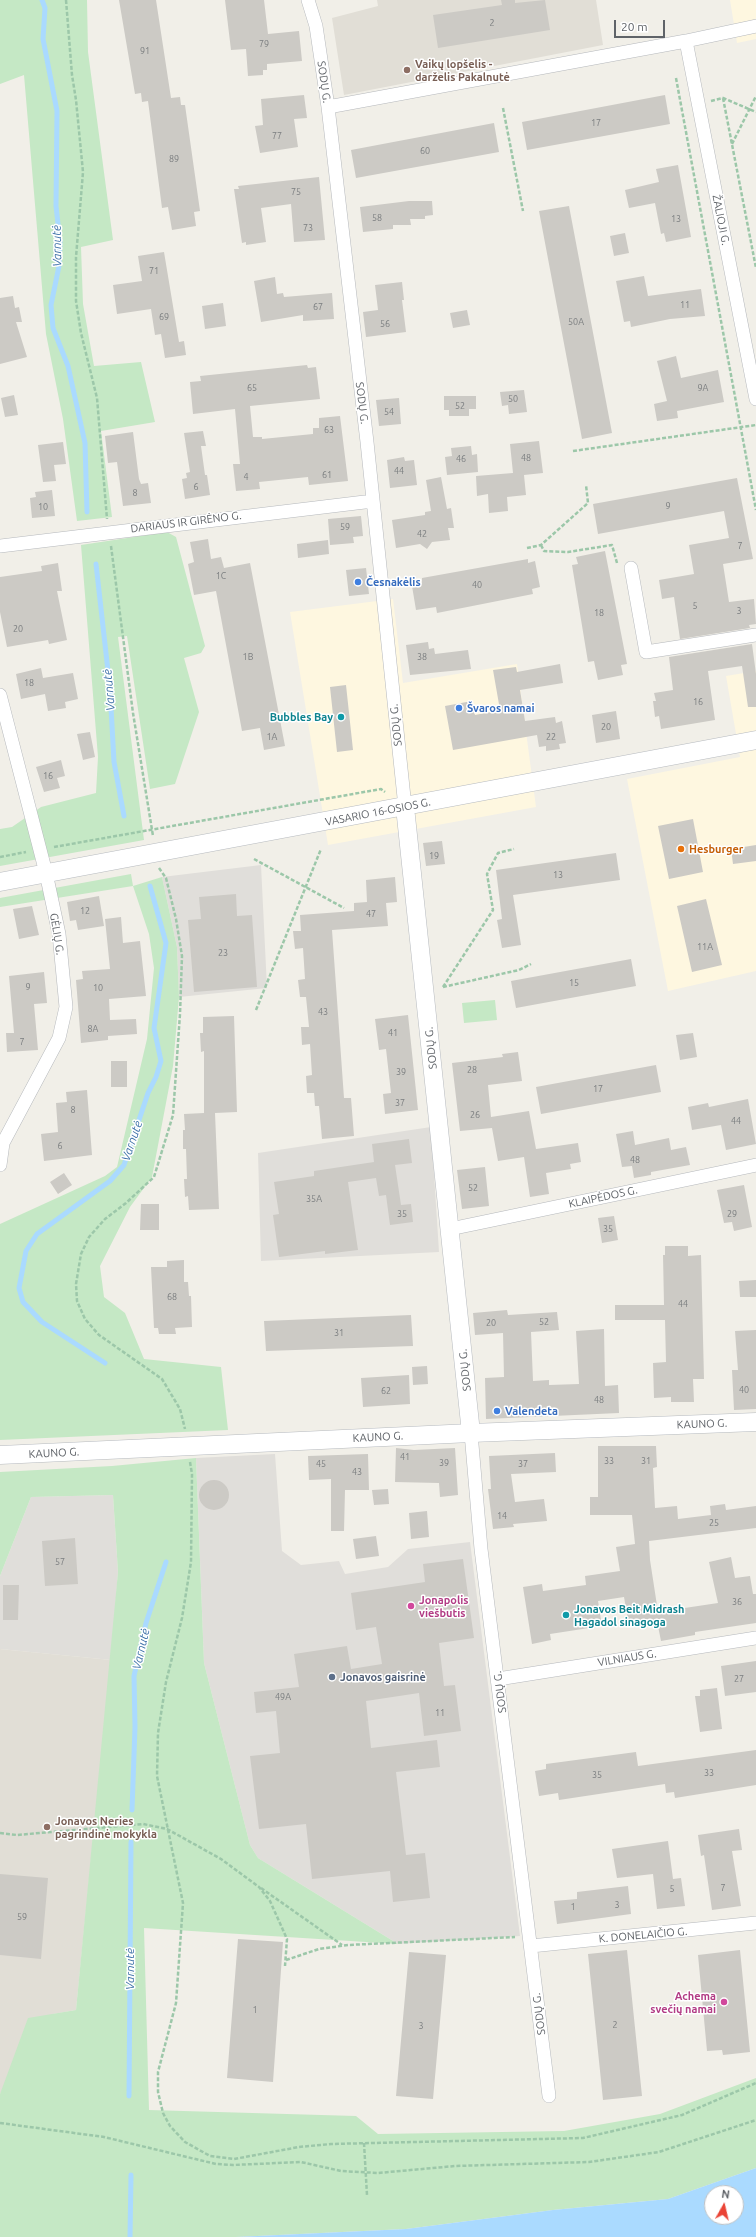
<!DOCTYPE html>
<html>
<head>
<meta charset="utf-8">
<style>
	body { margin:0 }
	#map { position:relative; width:756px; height:2237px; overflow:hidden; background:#f1efe8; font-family:Ubuntu,sans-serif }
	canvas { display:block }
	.north { position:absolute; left:704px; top:2185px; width:40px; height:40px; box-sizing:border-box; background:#fff; border:1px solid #bfc1c3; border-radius:50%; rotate:8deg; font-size:11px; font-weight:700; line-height:16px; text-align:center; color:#5f6368 }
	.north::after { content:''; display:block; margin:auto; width:14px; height:18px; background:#ea4335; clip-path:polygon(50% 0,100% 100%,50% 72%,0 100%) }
	.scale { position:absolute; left:614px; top:20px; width:51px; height:18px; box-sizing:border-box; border:2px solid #5f6368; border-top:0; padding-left:5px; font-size:12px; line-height:14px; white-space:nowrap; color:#5f6368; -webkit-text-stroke:3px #fff; paint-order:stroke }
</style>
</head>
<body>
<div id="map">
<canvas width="756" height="2237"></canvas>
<div class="north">N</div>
<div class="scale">20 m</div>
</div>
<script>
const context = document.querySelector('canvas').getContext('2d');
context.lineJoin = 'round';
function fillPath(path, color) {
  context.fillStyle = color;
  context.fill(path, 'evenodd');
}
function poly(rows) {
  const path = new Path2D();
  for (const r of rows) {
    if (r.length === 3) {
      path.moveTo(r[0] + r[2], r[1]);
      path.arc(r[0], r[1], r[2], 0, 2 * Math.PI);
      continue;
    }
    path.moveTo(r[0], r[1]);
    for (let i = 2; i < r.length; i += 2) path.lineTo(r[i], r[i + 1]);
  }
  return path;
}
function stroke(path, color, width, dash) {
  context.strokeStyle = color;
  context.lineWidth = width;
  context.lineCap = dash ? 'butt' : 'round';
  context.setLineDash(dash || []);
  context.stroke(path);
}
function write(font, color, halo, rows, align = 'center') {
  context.font = font + ' Ubuntu,sans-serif';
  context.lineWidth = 3;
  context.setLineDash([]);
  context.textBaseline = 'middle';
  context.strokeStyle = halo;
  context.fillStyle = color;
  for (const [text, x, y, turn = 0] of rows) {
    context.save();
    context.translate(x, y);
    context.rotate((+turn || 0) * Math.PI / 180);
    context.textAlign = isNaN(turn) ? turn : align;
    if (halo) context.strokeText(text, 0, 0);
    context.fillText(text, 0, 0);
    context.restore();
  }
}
fillPath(poly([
	[730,0,756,0,756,39,737,43],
	[393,599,403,683,517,664,536,807,328,845,290,612],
	[756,671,756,971,668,991,627,779,740,757,726,676]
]), '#fef7e0');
fillPath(poly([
	[261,865,267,988,179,997,177,947,162,877],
	[431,1127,439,1252,261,1261,258,1153],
	[275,1454,282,1551,301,1565,339,1561,345,1574,388,1567,408,1549,470,1542,520,1936,398,1944,258,1858,250,1845,204,1663,196,1458],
	[113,1495,118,1572,111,1660,0,1649,0,1576,31,1497]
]), '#e0deda');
fillPath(poly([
	[377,0,596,0,603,45,344,95,332,18,378,6],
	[0,1649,111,1660,76,2010,53,2014,0,2094]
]), '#e1ded6');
fillPath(poly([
	[0,0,87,0,88,52,113,240,81,247,83,304,94,366,141,362,155,422,101,431,112,517,77,521,63,419,46,334,24,75,0,84],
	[167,532,176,537,205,646,201,653,184,658,199,712,175,784,150,789,127,636,118,637,144,840,0,866,0,829,12,827,41,807,96,793,98,757,81,545],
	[131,874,133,886,162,877,177,947,179,997,173,1066,152,1177,130,1207,100,1266,104,1297,125,1313,144,1359,221,1367,228,1430,0,1440,0,1224,105,1176,117,1167,147,1039,154,968,149,934,133,886,0,907,0,898],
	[495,1000,497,1020,464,1023,462,1003],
	[196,1458,204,1663,250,1845,258,1858,398,1944,144,1928,149,2110,356,2116,378,2134,564,2131,660,2114,756,2078,756,2168,668,2199,553,2210,406,2229,236,2237,0,2237,0,2094,28,2018,76,2010,118,1572,113,1495,31,1497,0,1576,0,1472,112,1466]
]), '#c5e8c5');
fillPath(poly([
	[756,2168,756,2237,236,2237,406,2229,553,2210,668,2199],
	[712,2193,736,2193,736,2217,712,2217]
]), '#aadaff');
stroke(poly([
	[42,0,45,8,43,39,57,111,56,206,60,242,59,266,51,305,53,328,68,366,85,443,87,512],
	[96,564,110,689,114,762,124,816],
	[105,1363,42,1322,23,1302,19,1288,26,1251,37,1234,110,1181,124,1165,148,1093,156,1077,161,1061,154,1028,166,943,150,886],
	[132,1810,135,1727,134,1676,146,1623,166,1562],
	[129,2096,131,1842],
	[130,2237,131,2175]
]), '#aadaff', 5);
fillPath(poly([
	[119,0,156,0,171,98,180,97,181,105,185,105,200,211,194,212,196,226,172,230,168,207,162,208,148,101,142,102,141,93,135,94],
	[225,0,264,0,268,34,299,31,302,61,267,64,267,70,263,70,263,75,248,76,246,49,231,50],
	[501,0,515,0,515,3,545,0,550,30,438,48,433,15,502,5],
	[304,95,307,118,294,119,298,147,260,153,255,126,263,125,261,99],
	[665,95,670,124,527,150,522,122],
	[494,123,499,152,356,178,351,150],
	[678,165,691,237,666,242,664,233,661,234,655,203,629,208,625,190,659,182,656,169],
	[319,177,325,240,294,242,291,204,261,208,266,242,246,245,246,242,242,243,234,189,239,189,238,186],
	[409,201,432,201,433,215,425,216,425,219,410,219,411,225,393,225,393,229,363,232,360,207],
	[569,206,612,433,582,439,539,211],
	[625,233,629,253,614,256,610,236],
	[164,252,179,342,184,341,186,355,165,358,161,334,155,335,151,309,117,314,113,285,142,281,138,256],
	[644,276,648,296,701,289,705,316,670,319,631,327,630,321,624,322,616,281],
	[275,277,277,294,283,293,284,297,332,293,334,319,303,321,303,315,261,322,254,281],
	[402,282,404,300,402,300,406,332,366,337,363,312,378,310,375,285],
	[13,296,15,308,19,307,22,322,16,322,27,357,0,364,0,298],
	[223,303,226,326,205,329,202,306],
	[467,310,470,325,453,328,450,313],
	[676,356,681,378,718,370,724,402,677,411,678,418,657,421,654,404,667,401,657,361],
	[307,365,308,368,316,367,320,399,250,406,253,437,262,437,262,439,313,434,313,428,319,428,319,418,340,416,348,481,309,485,308,477,259,482,260,489,236,491,233,464,240,464,235,409,193,414,190,382,201,381,200,376],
	[524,390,527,412,509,414,508,405,502,406,500,392],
	[14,395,18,415,5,417,1,398],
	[444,396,476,396,476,409,469,409,469,416,449,416,449,410,444,410],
	[399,398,401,424,379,426,376,400],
	[203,431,206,446,201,446,205,475,207,475,210,495,185,499,182,479,187,478,186,473,190,472,184,433],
	[133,432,139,479,141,484,148,483,151,503,123,506,117,462,108,463,105,436],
	[539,441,543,473,524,475,526,495,507,497,508,511,489,513,488,494,477,496,476,476,513,473,510,444],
	[63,442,66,464,54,465,56,481,43,482,38,445],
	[471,446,472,455,477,454,478,472,447,475,445,457,452,456,451,448],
	[404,457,405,461,414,460,417,485,390,488,387,460],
	[441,477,447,509,451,508,454,528,448,528,450,540,432,542,427,549,420,544,396,548,392,520,425,515,425,512,431,511,426,480],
	[737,478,753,559,723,564,729,602,754,599,756,624,749,625,750,628,680,639,674,597,662,599,659,580,694,574,689,545,729,538,724,511,598,534,593,504],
	[52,490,55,516,32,518,30,498,36,497,35,492],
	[361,516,363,536,353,537,354,543,330,545,328,519],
	[208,539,211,559,221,557,224,568,250,563,285,746,264,750,260,728,242,731,216,591,194,595,188,564,194,562,190,542],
	[328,540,329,554,298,558,297,544],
	[605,551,627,664,621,665,623,675,598,680,594,661,588,662,572,565,578,564,576,557],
	[528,559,528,563,535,561,540,587,532,589,533,594,437,613,436,607,416,610,412,586,422,584,422,578],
	[58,563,62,591,57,591,67,640,49,644,48,640,7,647,0,612,0,577,42,571,41,566],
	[366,568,369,594,349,596,346,570],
	[428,642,429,649,434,648,435,654,468,650,471,669,410,675,406,645],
	[752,644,756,674,756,707,748,707,742,666,708,671,715,720,661,729,659,716,655,717,653,701,656,701,654,693,673,690,669,657],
	[560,664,563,683,520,690,525,721,555,717,556,723,562,721,566,743,559,744,560,749,546,751,546,746,539,747,537,735,453,750,445,706,472,701,475,715,500,710,493,670,516,667,517,672],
	[41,668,43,678,73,673,78,699,65,702,66,708,48,711,45,694,21,699,16,674],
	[346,685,353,750,337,752,330,687],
	[616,711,620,739,596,743,592,715],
	[90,732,95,757,83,760,77,734],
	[61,760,65,776,57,778,60,788,44,792,36,767],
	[693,819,703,872,669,879,658,826],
	[442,841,445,864,426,866,423,843],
	[756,845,756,861,733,864,731,849],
	[616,853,620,880,513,895,521,945,502,948,497,920,502,919,496,870],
	[395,877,397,902,386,903,388,926,332,930,344,1098,351,1098,354,1136,322,1139,319,1106,315,1106,314,1093,307,1093,306,1076,312,1075,310,1044,302,1045,301,1027,309,1027,306,997,300,997,298,980,305,979,303,948,295,949,293,931,301,931,300,915,354,911,354,903,367,902,366,880],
	[236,894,237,916,252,915,257,987,194,992,188,920,201,919,199,897],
	[99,896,104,926,78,930,76,920,70,921,67,902],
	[706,899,722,965,692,972,677,906],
	[32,906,39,935,19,939,13,909],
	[121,917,123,943,140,941,146,996,109,999,110,1020,136,1019,137,1034,108,1036,108,1040,81,1043,76,980,83,979,82,971,110,969,105,919],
	[631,959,636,986,516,1008,511,981],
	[44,972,47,1003,34,1004,38,1050,7,1052,6,1033,14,1033,9,976],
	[408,1015,418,1110,385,1114,383,1094,391,1093,386,1049,379,1050,375,1019],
	[234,1016,237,1112,215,1113,219,1209,189,1210,188,1196,185,1197,184,1179,187,1179,186,1149,183,1149,183,1130,185,1130,184,1114,204,1113,204,1051,201,1052,200,1033,203,1033,203,1017],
	[693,1033,697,1057,680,1060,676,1035],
	[518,1052,522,1081,488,1085,491,1117,529,1111,536,1149,578,1143,581,1162,570,1164,571,1169,546,1173,549,1194,530,1197,524,1157,498,1161,492,1128,460,1131,452,1063,503,1057,502,1054],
	[111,1061,127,1061,127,1087,111,1087],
	[656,1065,661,1092,541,1114,536,1087],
	[87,1090,92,1155,44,1161,41,1134,58,1132,56,1103,67,1102,66,1092],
	[748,1099,756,1144,726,1150,721,1125,692,1130,688,1107,708,1103,709,1107],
	[633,1131,635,1145,669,1138,671,1150,686,1147,690,1165,651,1172,651,1175,634,1178,632,1166,622,1167,616,1134],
	[409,1139,412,1163,395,1165,401,1205,411,1204,413,1222,390,1225,386,1195,379,1196,376,1178,348,1182,358,1250,325,1254,325,1251,279,1257,273,1215,279,1214,274,1182,314,1176,314,1171,374,1162,372,1144],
	[485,1167,489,1206,462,1209,457,1170],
	[64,1173,72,1185,58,1194,50,1182],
	[744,1185,752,1227,734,1231,732,1222,724,1223,717,1190],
	[141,1204,159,1204,159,1230,140,1230],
	[614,1216,618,1240,602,1243,598,1218],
	[665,1246,688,1246,688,1256,701,1255,704,1379,693,1379,694,1402,671,1402,671,1397,654,1398,653,1363,666,1362,665,1320,615,1320,615,1305,664,1305,663,1255,665,1255],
	[184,1260,184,1282,188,1282,189,1296,191,1296,192,1327,175,1328,176,1334,159,1334,158,1328,154,1328,151,1267,167,1267,167,1261],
	[756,1280,756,1297,740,1297,739,1281],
	[507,1310,508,1315,557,1312,559,1330,531,1332,533,1381,549,1380,549,1385,579,1384,576,1331,604,1329,605,1386,618,1385,619,1413,486,1419,485,1378,504,1377,503,1333,475,1335,473,1313],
	[411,1315,413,1346,266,1351,264,1321],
	[756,1330,756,1409,734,1410,732,1370,738,1370,735,1331],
	[427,1366,428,1384,413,1385,412,1367],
	[409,1375,410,1404,363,1407,361,1378],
	[598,1446,656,1446,657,1467,653,1468,655,1508,677,1506,678,1519,711,1515,710,1506,725,1504,726,1510,756,1506,756,1528,649,1541,650,1560,658,1612,718,1603,709,1562,731,1557,735,1578,750,1576,753,1594,756,1594,756,1623,695,1632,695,1635,661,1641,657,1621,629,1625,624,1597,598,1601,602,1626,550,1634,551,1640,532,1644,523,1587,542,1584,543,1591,586,1585,585,1576,620,1571,616,1547,635,1544,632,1515,590,1515,590,1497,598,1497],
	[396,1448,414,1450,455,1448,458,1495,440,1497,439,1483,395,1482],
	[555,1453,556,1472,511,1474,515,1502,544,1499,547,1521,513,1524,514,1527,493,1529,488,1489,491,1489,489,1456],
	[368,1454,369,1490,345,1490,344,1531,331,1531,331,1479,309,1480,308,1456],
	[214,1495,15],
	[388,1489,389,1504,374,1505,372,1490],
	[427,1511,429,1537,411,1539,409,1513],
	[376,1536,379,1556,356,1559,353,1539],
	[75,1538,78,1584,45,1586,42,1541],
	[463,1559,474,1638,439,1643,444,1686,455,1685,461,1731,424,1736,419,1693,366,1701,371,1748,437,1740,440,1767,396,1772,406,1855,425,1853,430,1898,393,1902,390,1871,312,1879,306,1824,259,1829,250,1756,280,1753,276,1711,256,1713,254,1692,299,1687,294,1654,347,1646,351,1669,382,1664,376,1627,356,1630,351,1593,425,1582,423,1564],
	[3,1585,19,1585,18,1620,3,1620],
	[756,1661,756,1692,725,1696,721,1666],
	[717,1688,722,1729,700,1732,695,1696,700,1696,700,1690],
	[756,1750,756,1785,675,1798,674,1792,666,1793,665,1784,559,1800,558,1793,539,1796,535,1771,546,1769,546,1764,636,1752,638,1766],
	[739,1829,742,1850,732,1851,741,1906,712,1910,704,1855,701,1856,698,1835],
	[668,1841,673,1879,681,1878,685,1906,657,1909,653,1874,617,1878,612,1849],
	[0,1874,48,1878,41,1959,0,1955],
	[628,1886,631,1914,557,1924,554,1901,577,1899,577,1892],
	[238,1939,283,1942,273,2082,227,2078],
	[627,1950,642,2096,603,2100,588,1954],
	[740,1950,750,2052,723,2055,722,2050,707,2051,698,1955],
	[409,1952,446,1955,433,2099,396,2096]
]), '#cccac5');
const minor = poly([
	[308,0,316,26,328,107,367,442,405,807],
	[686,41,756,399],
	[328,107,686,41,756,26],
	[0,546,373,501],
	[631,568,646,652,756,635],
	[0,695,46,873,59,934,66,1007,59,1038,3,1143,0,1165],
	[450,1229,756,1165],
	[471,1433,481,1549,549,2096],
	[498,1679,756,1638],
	[531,1946,756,1923]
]);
const secondary = poly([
	[405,807,471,1433],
	[0,882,756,740],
	[0,1455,471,1433,756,1422]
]);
stroke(minor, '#b5b8bc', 14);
stroke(secondary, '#b6babf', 19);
stroke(poly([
	[66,0,72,75,76,100,83,172,76,257,76,301,81,333,97,398,107,519],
	[676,78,756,510],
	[723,98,756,268],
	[711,101,723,98,756,112],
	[503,108,523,211],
	[732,144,756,96],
	[573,451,756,425],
	[541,545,544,551,568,552,612,545,617,563],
	[111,546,133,713,153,836],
	[527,548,541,545,588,503,586,485],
	[54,847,381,789,385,792],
	[0,857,26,852],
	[254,859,344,908],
	[159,868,166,878,176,919,182,956,180,1014,173,1115,154,1177,126,1203,105,1219,89,1237,81,1254,76,1284,77,1301,85,1319,99,1335,162,1379,180,1409,185,1429],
	[443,987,493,910,487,874,498,853,514,849],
	[443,987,519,970,531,964],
	[256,1010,321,849],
	[190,1462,192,1474,191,1562,182,1618,166,1682,158,1733,157,1776,183,1903,176,2003,158,2072,158,2092,163,2113,170,2126,185,2142,210,2156,234,2159,299,2147,331,2144,583,2138,682,2115,756,2083],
	[0,1833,17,1835,143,1824,167,1829,221,1859,259,1887,270,1901,287,1939,285,1966],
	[261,1888,342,1945],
	[286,1960,319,1949,348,1945,515,1937],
	[0,2123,104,2137,216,2164,233,2165,301,2162,341,2171,378,2173,455,2166,589,2162,659,2152,756,2120],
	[364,2143,367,2195]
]), '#9cc7a9', 2.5, [4, 2]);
stroke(minor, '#fff', 13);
stroke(secondary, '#fff', 18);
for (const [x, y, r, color] of [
	[407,70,4,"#8d6e63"],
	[358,582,4,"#3f7fe0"],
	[459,708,4,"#3f7fe0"],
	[341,717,4,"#0f9aa8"],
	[681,849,4,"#e8710a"],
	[497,1411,4,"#3f7fe0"],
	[411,1606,4,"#d1479c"],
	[566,1615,4,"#0f9aa8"],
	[332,1677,4,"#5c6f8a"],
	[47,1827,4,"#8d6e63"],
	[724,2002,4,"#d1479c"]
]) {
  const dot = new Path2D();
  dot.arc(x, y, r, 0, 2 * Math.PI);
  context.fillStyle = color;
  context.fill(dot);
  stroke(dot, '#fff', 1.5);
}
write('9px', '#7a7d7f', null, [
	["2",492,23],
	["79",264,44],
	["91",145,51],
	["17",596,123],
	["77",277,136],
	["60",425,151],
	["89",174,159],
	["75",296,192],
	["58",377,218],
	["13",676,219],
	["73",308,228],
	["71",154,271],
	["11",685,305],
	["67",318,307],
	["69",164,317],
	["50A",576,322],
	["56",385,324],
	["65",252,388],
	["9A",703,388],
	["50",513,399],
	["52",460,406],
	["54",389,412],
	["63",329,430],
	["48",526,458],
	["46",461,459],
	["44",399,471],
	["61",327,475],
	["4",246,477],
	["6",196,487],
	["8",135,493],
	["9",668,506],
	["10",43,507],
	["59",345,527],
	["42",422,534],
	["7",740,546],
	["1C",221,576],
	["40",477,585],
	["5",695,606],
	["3",739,611],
	["18",599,613],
	["20",18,629],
	["1B",248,657],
	["38",422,657],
	["18",29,683],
	["16",698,702],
	["20",606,727],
	["1A",272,737],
	["22",551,737],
	["16",48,776],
	["19",434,856],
	["13",558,875],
	["12",85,911],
	["47",371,914],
	["11A",705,947],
	["23",223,953],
	["15",574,983],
	["9",28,987],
	["10",98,988],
	["43",323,1012],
	["8A",93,1029],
	["41",393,1033],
	["7",22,1042],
	["28",472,1070],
	["39",401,1072],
	["17",598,1089],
	["37",400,1103],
	["8",73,1110],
	["26",475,1115],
	["44",736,1121],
	["6",60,1146],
	["48",635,1160],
	["52",473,1188],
	["35A",314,1199],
	["35",402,1214],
	["29",732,1214],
	["35",608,1229],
	["68",172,1297],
	["44",683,1304],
	["52",544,1322],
	["20",491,1323],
	["31",339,1333],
	["40",744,1390],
	["62",386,1391],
	["48",599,1400],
	["41",405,1457],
	["33",609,1461],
	["31",646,1461],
	["39",444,1463],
	["45",321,1464],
	["37",523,1464],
	["43",357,1472],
	["14",502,1516],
	["25",714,1523],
	["57",60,1562],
	["36",737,1602],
	["27",739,1679],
	["49A",283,1697],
	["11",440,1713],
	["33",709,1773],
	["35",597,1775],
	["7",723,1888],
	["5",672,1889],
	["3",617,1905],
	["1",573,1907],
	["59",22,1917],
	["1",255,2010],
	["2",615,2025],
	["3",421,2026]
]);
write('bold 11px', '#785e54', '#fff', [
	["Vaikų lopšelis -",415,64],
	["darželis Pakalnutė",415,77],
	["Jonavos Neries",55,1821],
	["pagrindinė mokykla",55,1834]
], 'left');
write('11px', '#5f6368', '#fff', [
	["SODŲ G.",324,82,82],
	["ŽALIOJI G.",721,220,79],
	["SODŲ G.",362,403,83],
	["DARIAUS IR GIRĖNO G.",186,522,-7],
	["SODŲ G.",396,725,-96],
	["VASARIO 16-OSIOS G.",378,812,-11],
	["GĖLIŲ G.",57,934,81],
	["SODŲ G.",431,1048,-96],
	["KLAIPĖDOS G.",603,1197,-12],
	["SODŲ G.",465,1370,-96],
	["KAUNO G.",702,1424,-2],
	["KAUNO G.",378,1437,-3],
	["KAUNO G.",54,1453,-3],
	["VILNIAUS G.",627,1658,-9],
	["SODŲ G.",500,1692,-97],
	["K. DONELAIČIO G.",643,1935,-5],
	["SODŲ G.",539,2014,-97]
]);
write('bold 11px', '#366cbe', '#fff', [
	["Česnakėlis",366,582],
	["Švaros namai",467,708],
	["Valendeta",505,1411]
], 'left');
write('bold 11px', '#0d838f', '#fff', [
	["Bubbles Bay",333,717],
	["Jonavos Beit Midrash",574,1609,"left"],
	["Hagadol sinagoga",574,1622,"left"]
], 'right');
write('bold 11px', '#c56008', '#fff', [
	["Hesburger",689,849]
], 'left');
write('bold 11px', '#b23c85', '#fff', [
	["Jonapolis",419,1600],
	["viešbutis",419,1613],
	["Achema",716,1996,"right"],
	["svečių namai",716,2009,"right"]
], 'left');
write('bold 11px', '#4e5e75', '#fff', [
	["Jonavos gaisrinė",340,1677]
], 'left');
write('italic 12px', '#4174aa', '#fff', [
	["Varnutė",57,246,-91],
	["Varnutė",109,690,-95],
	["Varnutė",132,1141,-71],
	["Varnutė",141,1649,-77],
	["Varnutė",130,1969,-90]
]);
</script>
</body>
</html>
